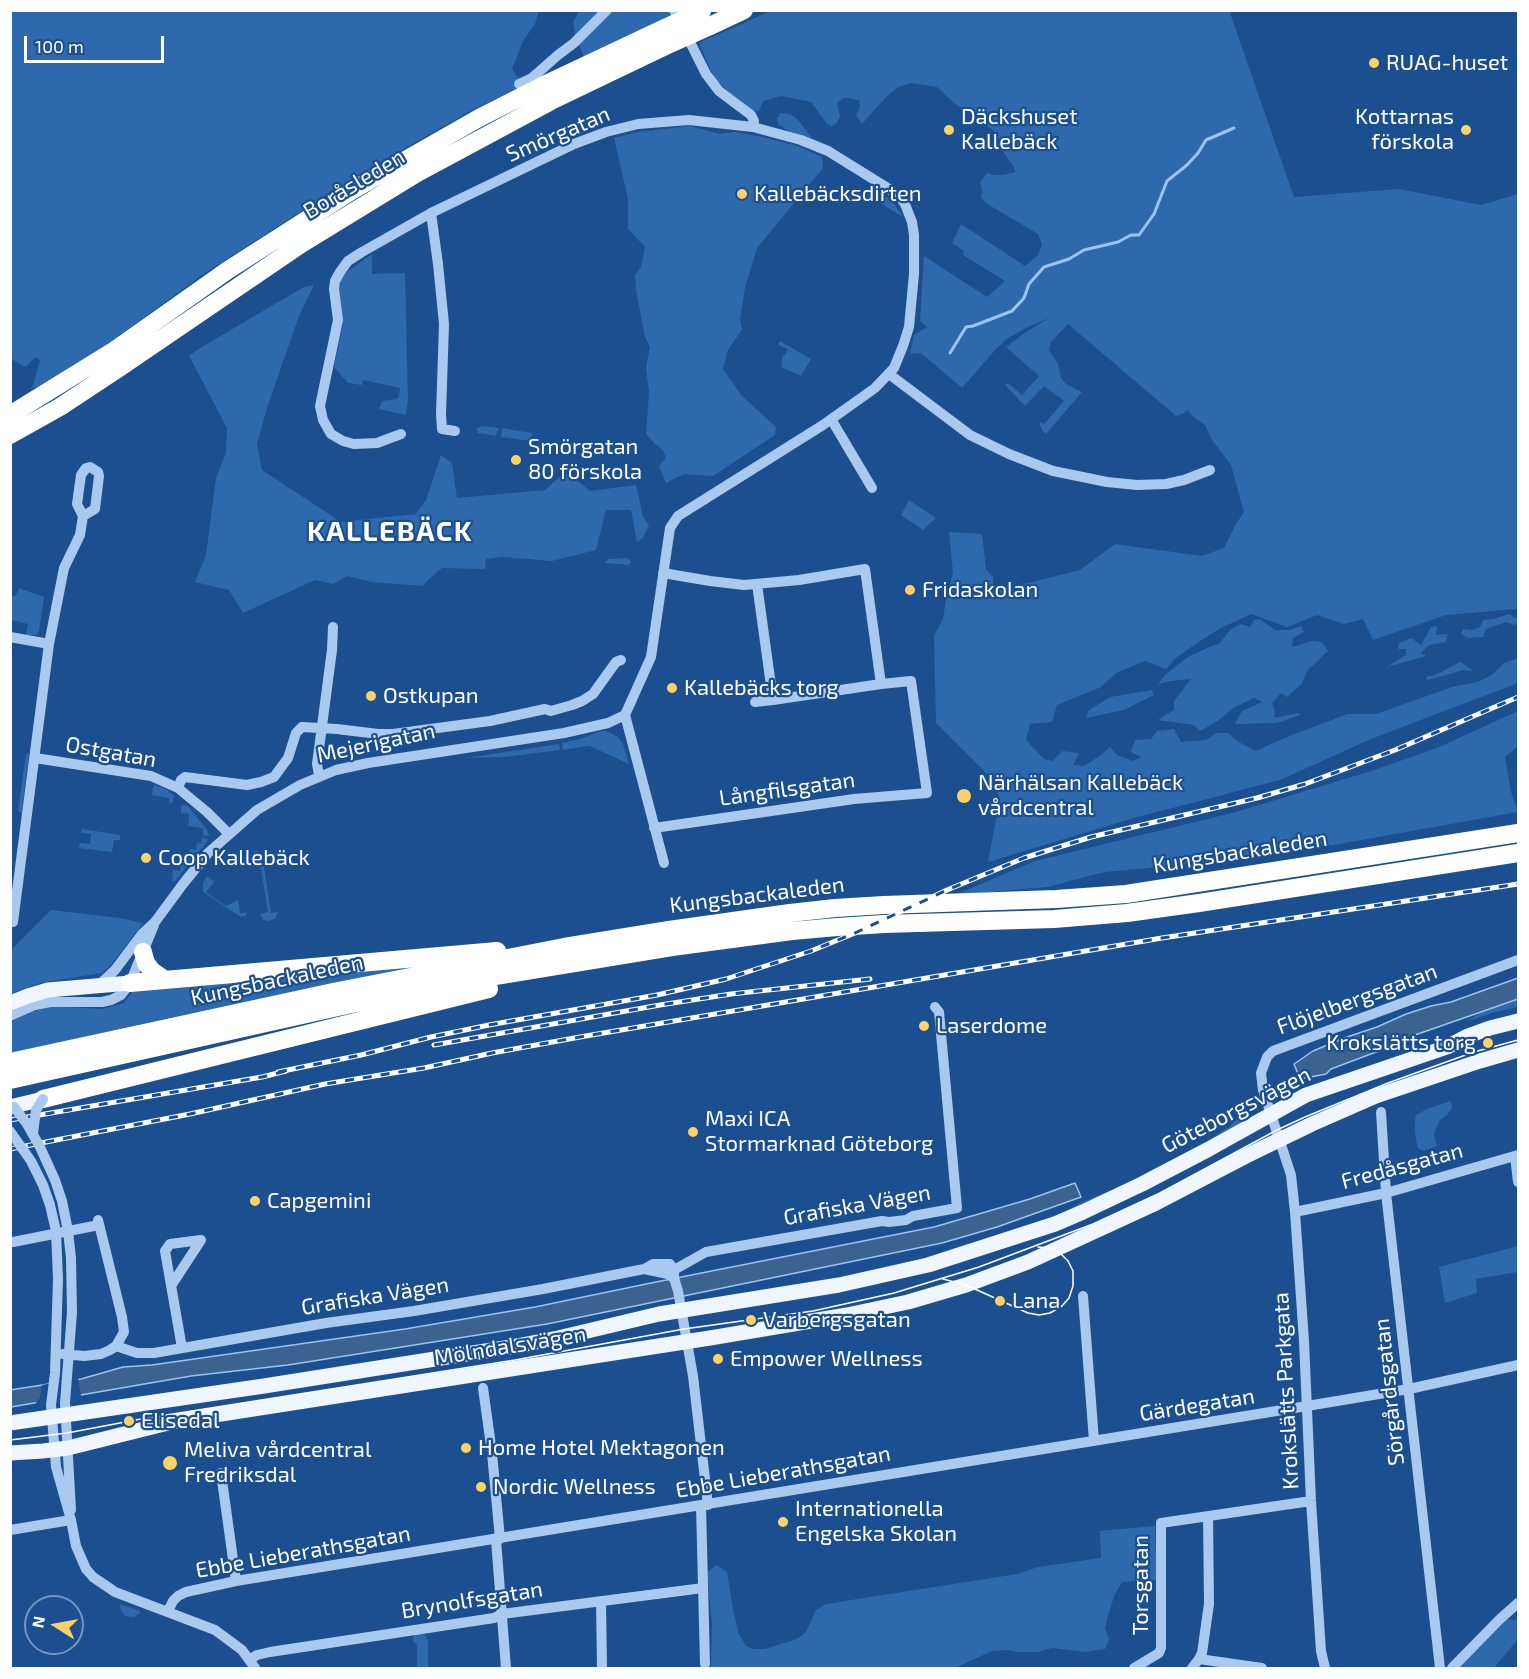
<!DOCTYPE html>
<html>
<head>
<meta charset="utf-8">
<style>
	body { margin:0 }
	#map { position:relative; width:1529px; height:1679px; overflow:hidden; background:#1b4f8f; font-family:"Exo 2",sans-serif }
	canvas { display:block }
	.frame { position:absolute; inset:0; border:12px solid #fff; pointer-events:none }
	.north { position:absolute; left:24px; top:1595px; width:60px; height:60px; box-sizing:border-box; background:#1b4f8f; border:2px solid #7695bc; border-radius:50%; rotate:281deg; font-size:16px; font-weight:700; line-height:24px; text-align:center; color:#fff }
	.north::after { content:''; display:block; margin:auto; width:21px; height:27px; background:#ffd166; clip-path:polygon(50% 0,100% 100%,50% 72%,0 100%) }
	.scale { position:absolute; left:24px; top:36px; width:140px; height:27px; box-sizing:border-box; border:3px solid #fff; border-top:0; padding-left:8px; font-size:18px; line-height:21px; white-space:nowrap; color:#fff; -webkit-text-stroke:4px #1b4f8f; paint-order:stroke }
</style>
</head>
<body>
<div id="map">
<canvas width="1529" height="1679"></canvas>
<div class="frame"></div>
<div class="north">N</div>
<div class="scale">100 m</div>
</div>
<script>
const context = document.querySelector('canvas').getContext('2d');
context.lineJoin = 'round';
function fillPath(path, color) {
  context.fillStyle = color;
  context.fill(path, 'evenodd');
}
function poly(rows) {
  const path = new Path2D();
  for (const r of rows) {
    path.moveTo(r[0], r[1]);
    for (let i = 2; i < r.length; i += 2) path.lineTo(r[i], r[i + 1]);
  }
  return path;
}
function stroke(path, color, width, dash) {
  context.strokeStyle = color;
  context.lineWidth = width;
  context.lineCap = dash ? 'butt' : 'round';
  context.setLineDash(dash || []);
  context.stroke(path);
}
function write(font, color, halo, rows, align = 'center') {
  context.font = font + ' "Exo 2",sans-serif';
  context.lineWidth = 4.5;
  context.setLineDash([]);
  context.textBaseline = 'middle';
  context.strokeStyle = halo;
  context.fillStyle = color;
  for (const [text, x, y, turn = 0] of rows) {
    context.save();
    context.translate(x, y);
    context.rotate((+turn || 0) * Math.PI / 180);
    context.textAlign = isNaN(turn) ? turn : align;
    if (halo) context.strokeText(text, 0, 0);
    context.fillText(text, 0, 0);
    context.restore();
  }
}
fillPath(poly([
	[11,11,539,11,535,24,523,41,512,69,523,85,465,114,358,175,208,271,105,346,40,386,32,389,40,360,35,357,26,367,11,359],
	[579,11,681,11,584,57,575,35,573,22],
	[771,11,1235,11,1230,13,1294,197,1399,189,1481,205,1518,194,1518,607,1516,609,1446,615,1373,640,1363,619,1344,624,1317,615,1287,627,1251,614,1219,629,1191,647,1175,659,1166,669,1145,661,1116,673,1101,687,1057,705,1052,722,1030,724,1026,740,1044,759,1053,761,1062,751,1079,753,1073,765,1084,766,1098,757,1110,747,1117,755,1133,761,1141,757,1131,752,1135,740,1151,739,1157,731,1174,729,1181,742,1206,740,1216,733,1228,733,1237,741,1256,751,1282,739,1347,714,1376,714,1452,687,1478,682,1493,674,1504,663,1518,658,1518,683,1371,739,1280,780,1134,818,988,862,1000,799,992,779,936,723,934,636,943,619,946,600,953,572,949,532,982,534,986,569,993,577,994,594,1008,585,1029,583,1080,570,1115,544,1202,556,1224,548,1236,524,1244,512,1231,465,1212,440,1205,425,1195,418,1187,410,1184,413,1176,416,1068,324,1051,342,1049,350,1058,364,1061,378,1066,384,1082,392,1046,434,1042,430,1039,422,1044,424,1064,401,1044,386,1025,406,1005,385,1008,383,1022,395,1039,376,1006,347,1026,332,1049,318,1032,325,1008,338,997,348,962,388,921,353,910,354,914,335,927,327,920,321,924,256,987,297,1005,281,963,255,964,251,952,243,961,224,1025,266,1038,255,1042,245,1038,234,989,205,981,198,982,190,980,182,987,173,994,175,1003,175,1016,172,1013,166,1004,153,999,139,993,130,954,103,937,87,911,83,898,87,886,97,862,124,856,115,860,107,859,100,848,98,843,98,837,103,840,116,837,123,832,126,827,124,811,102,781,96,763,101,759,111,750,110,739,103,717,81,712,73,699,43],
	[780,113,790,114,797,119,812,138,790,132,779,125,777,119],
	[690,126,720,134,734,132,758,136,797,146,822,157,823,168,757,248,745,288,740,319,742,330,728,350,723,369,742,396,776,427,775,435,713,476,684,474,666,483,659,466,666,458,663,450,655,444,646,434,649,392,646,368,650,347,645,337,636,290,635,275,641,267,645,247,628,229,628,199,614,138,638,132],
	[872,186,893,202,903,217,867,195],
	[372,254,372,274,405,273,408,400,406,415,379,409,382,401,397,399,399,396,400,388,363,380,362,385,348,383,334,367,343,324,337,288,343,275],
	[314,285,299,316,267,408,257,444,262,470,341,522,416,514,426,500,441,455,452,463,457,498,545,490,566,471,590,491,636,485,643,516,649,526,643,538,637,542,631,510,606,510,596,550,552,561,503,557,486,559,485,569,442,568,428,580,423,586,371,582,347,576,333,584,315,580,243,613,229,590,195,582,206,555,216,478,226,453,227,428,189,356,200,348,304,287],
	[780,341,811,359,801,376,781,367,783,355,785,355,788,349,778,345],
	[481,426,499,428,499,431,497,431,496,436,478,433,476,429],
	[502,428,532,433,531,441,501,437],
	[909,500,936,518,923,530,901,515],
	[625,558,629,559,631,562,629,565,605,563,608,559],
	[19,588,44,597,39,631,36,635,26,635,28,624,11,620,11,597,16,595],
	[1509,614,1516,618,1518,616,1518,623,1514,625,1506,622,1486,629,1483,637,1467,638,1461,634,1463,629,1472,630,1480,627,1483,620,1494,619],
	[1260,619,1275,630,1290,630,1301,626,1304,632,1293,638,1292,647,1312,641,1322,642,1328,651,1307,671,1302,684,1287,697,1281,693,1272,703,1275,712,1274,718,1299,713,1300,715,1277,723,1235,724,1242,711,1262,702,1254,698,1233,708,1218,721,1200,731,1194,725,1158,720,1174,710,1174,701,1191,679,1170,681,1158,684,1166,674,1188,657,1212,646,1219,644,1230,630,1241,624,1250,627,1254,620],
	[1437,626,1436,635,1448,634,1446,642,1429,645,1421,653,1426,656,1387,667,1406,655,1406,649,1398,649,1399,643,1411,638,1421,645,1431,627],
	[1460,662,1471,669,1472,671,1463,670,1450,674,1427,680,1427,676,1433,676],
	[1152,690,1154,695,1124,710,1086,718,1088,711,1110,697],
	[1518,711,1518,746,1505,757,1511,792,1518,812,1339,844,1214,862,1105,872,1047,887,955,895,1035,861,1236,812,1371,771,1437,748],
	[601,731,606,731,618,737,623,744,629,764,592,747,587,746,563,750,562,743,580,739],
	[559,744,560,750,504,757,466,758],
	[26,754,29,754,22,809,23,814,18,811],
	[154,785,166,789,174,796,172,803,169,804,169,798,152,795],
	[181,805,188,806,207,830,209,836,203,835,203,828,188,826,189,814,181,813],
	[82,829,120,835,120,840,114,840,112,852,79,848,80,843,90,844,91,834,81,833],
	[202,838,208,839,207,842,174,882,172,881,173,870,180,871,181,864,187,865,190,849,196,850,197,843,201,844],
	[257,850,260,852,263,858,268,856,270,866,264,867,271,913,278,912,275,919,268,921,263,920,260,914,268,912,259,856,253,856,254,852],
	[207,876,214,882,206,892,226,906,238,900,240,913,247,913,246,916,241,917,203,892,203,883],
	[51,910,120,918,143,923,111,965,101,973,40,983,11,994,11,950],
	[434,963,164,1019,11,1053,10,1025,16,1019,47,1006,102,1009,124,1003,135,989],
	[1518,999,1518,1007,1492,1013,1466,1022,1487,1009],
	[1451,1101,1452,1108,1447,1115,1440,1120,1436,1129,1434,1135,1437,1146,1424,1151,1419,1149,1417,1146,1415,1131,1415,1120,1416,1115,1429,1108],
	[1242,1114,1246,1116,1242,1123,1174,1164,1073,1209,1072,1208,1080,1203,1124,1185,1193,1150,1229,1127],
	[1518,1246,1518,1272,1476,1279,1477,1293,1445,1303,1439,1267],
	[1155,1526,1157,1580,1122,1582,1115,1594,1108,1615,1105,1628,1109,1640,1105,1649,1085,1652,1052,1648,1038,1652,1019,1652,1006,1650,992,1651,955,1668,711,1668,712,1624,707,1572,717,1565,727,1572,734,1615,739,1634,746,1646,753,1649,765,1649,797,1639,806,1632,816,1610,826,1604,1017,1574,1038,1567,1101,1558,1100,1531],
	[120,1604,140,1611,140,1613,134,1617,125,1616,121,1610],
	[1507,1619,1518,1620,1518,1639,1494,1668,1456,1668],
	[420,1632,424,1634,428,1640,428,1665,430,1668,417,1668,417,1645,413,1641,414,1635]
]), '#2e69ad');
const water = poly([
	[1518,978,1518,999,1415,1035,1408,1040,1331,1069,1326,1074,1300,1079,1294,1064,1313,1051,1344,1038,1377,1027,1406,1014,1431,1006,1451,1002,1518,978],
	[1075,1183,1081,1197,997,1227,942,1243,547,1324,288,1365,191,1376,11,1407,10,1390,81,1379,123,1367,152,1365,405,1329,535,1307,651,1283,934,1227,1030,1199,1075,1183]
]);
fillPath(water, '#3c6290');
stroke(water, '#9cc4f0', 1.5);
fillPath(poly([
	[78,1378,81,1396,35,1404,40,1398,42,1385]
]), '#1b4f8f');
stroke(poly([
	[950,353,966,327,973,326,1012,311,1024,298,1029,284,1044,267,1069,259,1084,250,1118,242,1131,235,1139,235,1154,214,1167,181,1187,165,1198,153,1206,140,1234,128]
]), '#9cc4f0', 3);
stroke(poly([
	[674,10,706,74,719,91,751,115,754,121,753,127],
	[519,84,532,78,558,55,574,43,607,10],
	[431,213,438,264,444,324,441,414,442,429,455,431],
	[889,374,970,435,1009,454,1053,471,1107,482,1137,485,1166,484,1184,480,1210,470],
	[831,419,872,488],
	[401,434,377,443,354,444,343,441,331,434,323,420,320,406,338,320,334,289,335,281,340,272,348,261,362,252,431,213,574,144,606,132,638,124,689,120,753,127,801,140,828,151,886,187,900,197,905,204,912,222,914,235,914,274,909,327,903,346,894,368,875,388,823,425,678,516,670,528,651,657,625,715,664,863],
	[663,573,710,581,744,585,799,580,865,569,881,684,773,700],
	[10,637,49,644],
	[755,702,773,700,757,584],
	[35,758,151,776,178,788,207,812,229,834],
	[319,776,317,764,332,650,333,627],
	[178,788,181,780,185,777,247,785,261,782,274,777,288,758,296,733,302,727,337,729,378,734,393,734,490,721,545,709,551,711,572,705,582,701,593,694,616,662,621,660],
	[654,828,854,799,927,793,911,681,881,684],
	[13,922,49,644,64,568,80,535,83,516,77,504,81,475,86,468,90,467,98,472,99,476,95,509,83,516],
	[99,985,115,970,142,934,155,922,183,884,208,853,257,810,300,785,336,770,368,763,564,733,608,723,625,715],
	[10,1016,35,1005,50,1002,102,1002,111,1000,121,995,130,983,154,925],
	[1381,1112,1386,1193,1440,1668],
	[1515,1156,1518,1182],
	[1295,1212,1386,1193,1518,1155],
	[13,1242,99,1225],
	[644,1269,668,1274,674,1278],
	[674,1270,706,1252,882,1221,889,1222,906,1220,913,1216,957,1208,939,1012,935,1007],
	[58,1279,55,1373,51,1405,56,1467,71,1520,76,1546,86,1569,93,1577,115,1592,215,1630,242,1650,255,1668],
	[171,1286,201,1240],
	[1083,1296,1094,1441],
	[116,1346,137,1353,154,1353,326,1323,414,1311,543,1289,644,1269,653,1264,670,1264,674,1270,674,1278,678,1291,693,1376,708,1505],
	[182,1348,165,1251,170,1244,201,1240],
	[63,1354,84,1356,101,1354,110,1350,116,1346,124,1332,122,1317,98,1220],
	[483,1388,492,1453,500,1539],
	[221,1473,236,1581],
	[701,1506,705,1664],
	[71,1510,65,1403,72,1312,71,1258],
	[10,1530,71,1520],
	[496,1540,506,1668],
	[601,1601,602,1668],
	[168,1611,173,1601,178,1596,186,1592,236,1581,1307,1406,1409,1389,1518,1365],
	[1199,1659,1262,1668],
	[249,1660,257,1655,270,1652,494,1618,502,1614,703,1588],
	[1134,1668,1159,1653,1161,1648,1161,1523,1311,1501],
	[1192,1668,1199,1659,1202,1653,1209,1604,1208,1516],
	[1325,1668,1321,1651,1311,1501,1304,1341,1295,1212,1291,1175,1263,1090,1261,1073,1267,1057,1273,1051,1518,960],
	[1452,1668,1500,1619,1518,1603]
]), '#a9c9ee', 10);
stroke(poly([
	[10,1003,28,996,48,990,130,983],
	[10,1107,43,1099],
	[10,1423,264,1386,511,1347,558,1338,659,1314,839,1285,928,1265,1055,1224,1083,1212,1142,1184,1209,1149,1306,1095,1447,1047,1468,1036,1490,1028,1518,1021],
	[10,1453,43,1451,68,1448,176,1421,710,1338,847,1315,908,1302,966,1285,1028,1262,1152,1205,1246,1156,1312,1124,1376,1096,1480,1061,1518,1050]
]), '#f0f6ff', 15);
stroke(poly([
	[710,26,744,10],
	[10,415,112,352,228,270,353,190,479,118,542,86,665,28],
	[10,435,60,407,119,368,301,244,417,173,551,101,672,43],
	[143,952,146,963,152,971,165,980],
	[130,983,497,951],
	[10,1062,333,992,564,947,669,930,790,913,835,908,884,905,1056,899,1126,894,1518,833],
	[10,1080,347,1005,483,978,672,947,792,931,837,927,884,924,1054,919,1127,913,1199,903,1518,853],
	[43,1099,489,989]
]), '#fff', 18);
stroke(poly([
	[943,1279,966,1285,1028,1313,1039,1315,1050,1313,1062,1306,1069,1298,1073,1286,1073,1271,1068,1261,1060,1253,1051,1248,1038,1247],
	[10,1440,67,1433,141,1419,515,1360,684,1329,813,1311,894,1293,979,1267,1093,1224,1160,1193,1277,1130,1305,1117,1388,1083,1474,1052,1518,1040]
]), '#fff', 1.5);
const rail = poly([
	[434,1045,660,1005,731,994,870,979],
	[278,1072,361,1055,431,1037,489,1025,657,995,726,979,811,951,855,933,947,890,1024,858,1091,837,1257,798,1305,784,1395,750,1518,697],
	[10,1120,262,1077,286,1071],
	[10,1149,190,1114,325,1084,424,1068,492,1053,580,1037,1162,938,1518,884]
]);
stroke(rail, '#fff', 5);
stroke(rail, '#1b4f8f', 3, [9]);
stroke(poly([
	[14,1107,27,1124,40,1147,55,1180,62,1201,68,1231,71,1258],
	[10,1131,31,1161,43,1185,50,1205,56,1231,58,1279],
	[33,1134,36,1110,43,1099]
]), '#a9c9ee', 10);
stroke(poly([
	[665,28,702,11],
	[672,43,710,26]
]), '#fff', 18);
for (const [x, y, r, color] of [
	[1374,63,6,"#ffd166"],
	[949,130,6,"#ffd166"],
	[1466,130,6,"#ffd166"],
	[742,194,6,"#ffd166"],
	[516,460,6,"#ffd166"],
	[910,590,6,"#ffd166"],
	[672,688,6,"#ffd166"],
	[371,696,6,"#ffd166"],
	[964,796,8,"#ffd166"],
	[146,858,6,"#ffd166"],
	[924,1026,6,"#ffd166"],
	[1488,1043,6,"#ffd166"],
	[693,1132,6,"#ffd166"],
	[255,1201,6,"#ffd166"],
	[1000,1301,6,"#ffd166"],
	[751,1320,6,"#ffd166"],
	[718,1359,6,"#ffd166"],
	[129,1421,6,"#ffd166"],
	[466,1448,6,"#ffd166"],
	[170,1463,8,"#ffd166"],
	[481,1487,6,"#ffd166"],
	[783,1522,6,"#ffd166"]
]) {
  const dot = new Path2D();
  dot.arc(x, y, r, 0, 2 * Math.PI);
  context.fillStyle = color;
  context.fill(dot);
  stroke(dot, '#1b4f8f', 2);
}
write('22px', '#fff', '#1b4f8f', [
	["RUAG-huset",1386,63],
	["Däckshuset",961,117],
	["Kallebäck",961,142],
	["Kottarnas",1454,117,"right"],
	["förskola",1454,142,"right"],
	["Kallebäcksdirten",754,194],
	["Smörgatan",528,447],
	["80 förskola",528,472],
	["Fridaskolan",922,590],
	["Kallebäcks torg",684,688],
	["Ostkupan",383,696],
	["Närhälsan Kallebäck",978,783],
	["vårdcentral",978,808],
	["Coop Kallebäck",158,858],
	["Laserdome",936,1026],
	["Krokslätts torg",1476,1043,"right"],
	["Maxi ICA",705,1119],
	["Stormarknad Göteborg",705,1144],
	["Capgemini",267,1201],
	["Lana",1012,1301],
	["Varbergsgatan",763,1320],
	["Empower Wellness",730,1359],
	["Elisedal",141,1421],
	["Home Hotel Mektagonen",478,1448],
	["Meliva vårdcentral",184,1450],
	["Fredriksdal",184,1475],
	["Nordic Wellness",493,1487],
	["Internationella",795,1509],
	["Engelska Skolan",795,1534]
], 'left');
write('22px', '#fff', '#1b4f8f', [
	["Smörgatan",558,134,-23],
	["Boråsleden",354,184,-31],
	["Mejerigatan",376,743,-12],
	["Ostgatan",111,752,10],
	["Långfilsgatan",787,789,-8],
	["Kungsbackaleden",1240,852,-9],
	["Kungsbackaleden",757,895,-7],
	["Kungsbackaleden",277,980,-12],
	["Flöjelbergsgatan",1357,999,-20],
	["Göteborgsvägen",1236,1110,-27],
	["Fredåsgatan",1402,1166,-15],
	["Grafiska Vägen",857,1205,-10],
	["Grafiska Vägen",375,1296,-9],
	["Mölndalsvägen",510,1346,-9],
	["Krokslätts Parkgata",1286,1391,-93],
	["Sörgårdsgatan",1389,1392,-96],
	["Gärdegatan",1197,1405,-9],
	["Ebbe Lieberathsgatan",783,1472,-10],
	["Ebbe Lieberathsgatan",303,1552,-10],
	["Torsgatan",1141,1585,-90],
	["Brynolfsgatan",472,1600,-9]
]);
context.letterSpacing = '1.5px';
write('bold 28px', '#fff', '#1b4f8f', [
	["KALLEBÄCK",390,532]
]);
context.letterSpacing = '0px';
</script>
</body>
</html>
